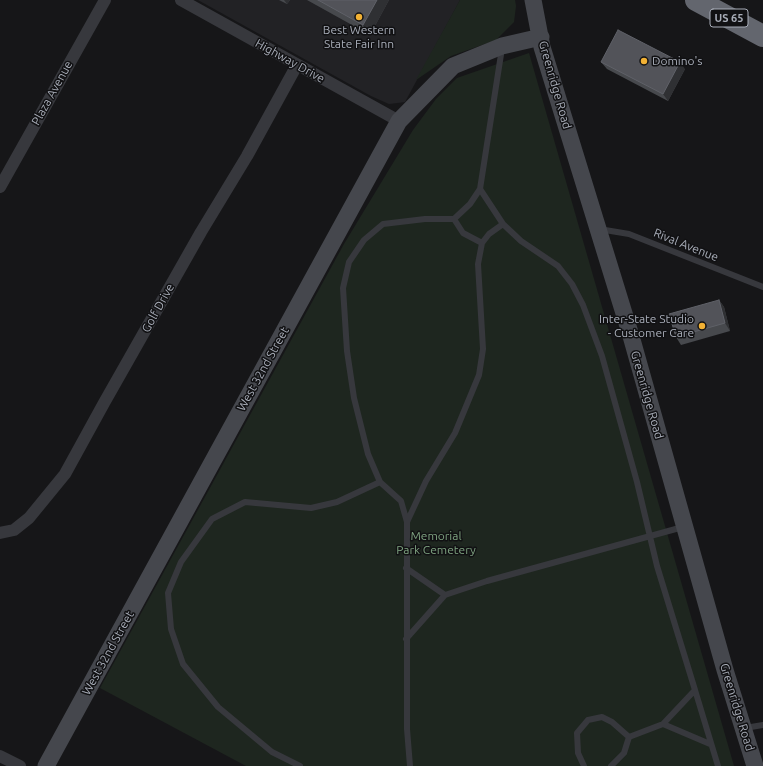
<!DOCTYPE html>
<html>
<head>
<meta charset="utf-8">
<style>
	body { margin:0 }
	canvas { display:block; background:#161618 }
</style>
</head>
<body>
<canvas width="763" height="766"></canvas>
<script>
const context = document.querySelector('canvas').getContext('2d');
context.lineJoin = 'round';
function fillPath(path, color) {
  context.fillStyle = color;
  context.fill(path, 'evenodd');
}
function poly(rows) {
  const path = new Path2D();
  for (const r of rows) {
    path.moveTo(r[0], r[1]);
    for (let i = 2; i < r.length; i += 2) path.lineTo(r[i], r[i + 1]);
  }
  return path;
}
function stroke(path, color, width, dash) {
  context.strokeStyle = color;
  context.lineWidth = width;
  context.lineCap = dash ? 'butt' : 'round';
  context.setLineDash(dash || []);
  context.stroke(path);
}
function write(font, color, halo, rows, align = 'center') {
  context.font = font + ' Ubuntu,sans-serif';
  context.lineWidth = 3;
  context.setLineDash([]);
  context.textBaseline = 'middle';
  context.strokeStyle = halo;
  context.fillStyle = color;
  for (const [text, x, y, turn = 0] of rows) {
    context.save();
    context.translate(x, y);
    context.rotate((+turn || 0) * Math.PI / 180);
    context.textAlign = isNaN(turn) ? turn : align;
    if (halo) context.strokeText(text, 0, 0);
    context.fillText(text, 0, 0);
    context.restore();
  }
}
fillPath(poly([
	[198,0,460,0,405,102,389,104,371,96]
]), '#222225');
fillPath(poly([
	[460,0,515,0,516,6,514,22,496,40,451,56,416,80],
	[529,53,734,766,246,766,100,688,344,244,413,130,436,99,457,78]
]), '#1e261f');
stroke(poly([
	[502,48,480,189,503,224,521,241,558,266,572,284,583,305,602,356,637,482,657,566,695,690,663,724,629,737,624,753,611,766],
	[454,219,463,233,482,243],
	[599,229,629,234,763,287],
	[407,522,426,481,455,433,479,375,483,349,478,264,482,243,489,234,503,224],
	[406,568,445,595],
	[406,639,445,595,487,581,683,527],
	[695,690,718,766],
	[663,724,710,744],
	[745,728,763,725],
	[300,766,272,752,218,707,183,664,171,629,168,593,181,562,212,519,245,502,311,508,337,502,380,482],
	[410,766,407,729,407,522,401,501,380,482,368,454,354,398,347,351,343,288,349,262,364,240,383,224,425,219,454,219,470,204,480,189],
	[584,766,578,753,577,733,588,720,602,717,612,722,629,737]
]), '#37383d', 6);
stroke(poly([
	[181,0,399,121],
	[0,187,105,0],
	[0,533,14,530,29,518,65,474,104,403,201,232,247,156,297,65],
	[0,756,20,766]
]), '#37383d', 12);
stroke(poly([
	[533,0,542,47,631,336,725,670,755,766],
	[46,766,399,121,453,66,502,46,541,37]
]), '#45474d', 17);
stroke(poly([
	[696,0,763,36]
]), '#63666e', 22);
fillPath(poly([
	[279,0,290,0,287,4],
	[307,0,389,0,370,35],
	[601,62,685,69,668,101,607,69],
	[719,300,724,307,730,331,681,345,676,337]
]), '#47494d');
fillPath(poly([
	[284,0,290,0,287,4],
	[377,0,389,0,370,35,363,25],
	[680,62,685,69,668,101,663,94],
	[719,300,724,307,730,331,725,323]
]), '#2f3033');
const building = poly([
	[318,0,377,0,363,25,318,0],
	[618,30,680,62,663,94,601,62,618,30],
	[719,300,725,323,676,337,669,314,719,300]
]);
fillPath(building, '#525359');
stroke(building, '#5f6168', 1);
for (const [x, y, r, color] of [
	[359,17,4,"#f2b134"],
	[644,61,4,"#f2b134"],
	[702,326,4,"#f2b134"]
]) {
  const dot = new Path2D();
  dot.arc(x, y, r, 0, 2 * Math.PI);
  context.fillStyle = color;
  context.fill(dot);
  stroke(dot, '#111113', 1.5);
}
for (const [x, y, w] of [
	[729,18,38]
]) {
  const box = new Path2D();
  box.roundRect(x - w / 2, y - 9, w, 18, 3);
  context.fillStyle = '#111113';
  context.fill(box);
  stroke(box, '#a8adb8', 1);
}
write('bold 11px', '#a8adb8', null, [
	["US 65",729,18]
]);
write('12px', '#a8adb8', '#111113', [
	["Best Western",359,30],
	["State Fair Inn",359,44],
	["Domino's",652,61,"left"],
	["Inter-State Studio",694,319,"right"],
	["- Customer Care",694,333,"right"]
]);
write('12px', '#a8adb8', '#111113', [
	["Highway Drive",290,61,29],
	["Greenridge Road",555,85,74],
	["Plaza Avenue",52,93,-61],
	["Rival Avenue",686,245,22],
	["Golf Drive",158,308,-61],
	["West 32nd Street",263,369,-61],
	["Greenridge Road",647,395,74],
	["West 32nd Street",108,653,-61],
	["Greenridge Road",737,707,73]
]);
write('12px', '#7fa381', '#111113', [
	["Memorial",436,536],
	["Park Cemetery",436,550]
]);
</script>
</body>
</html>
